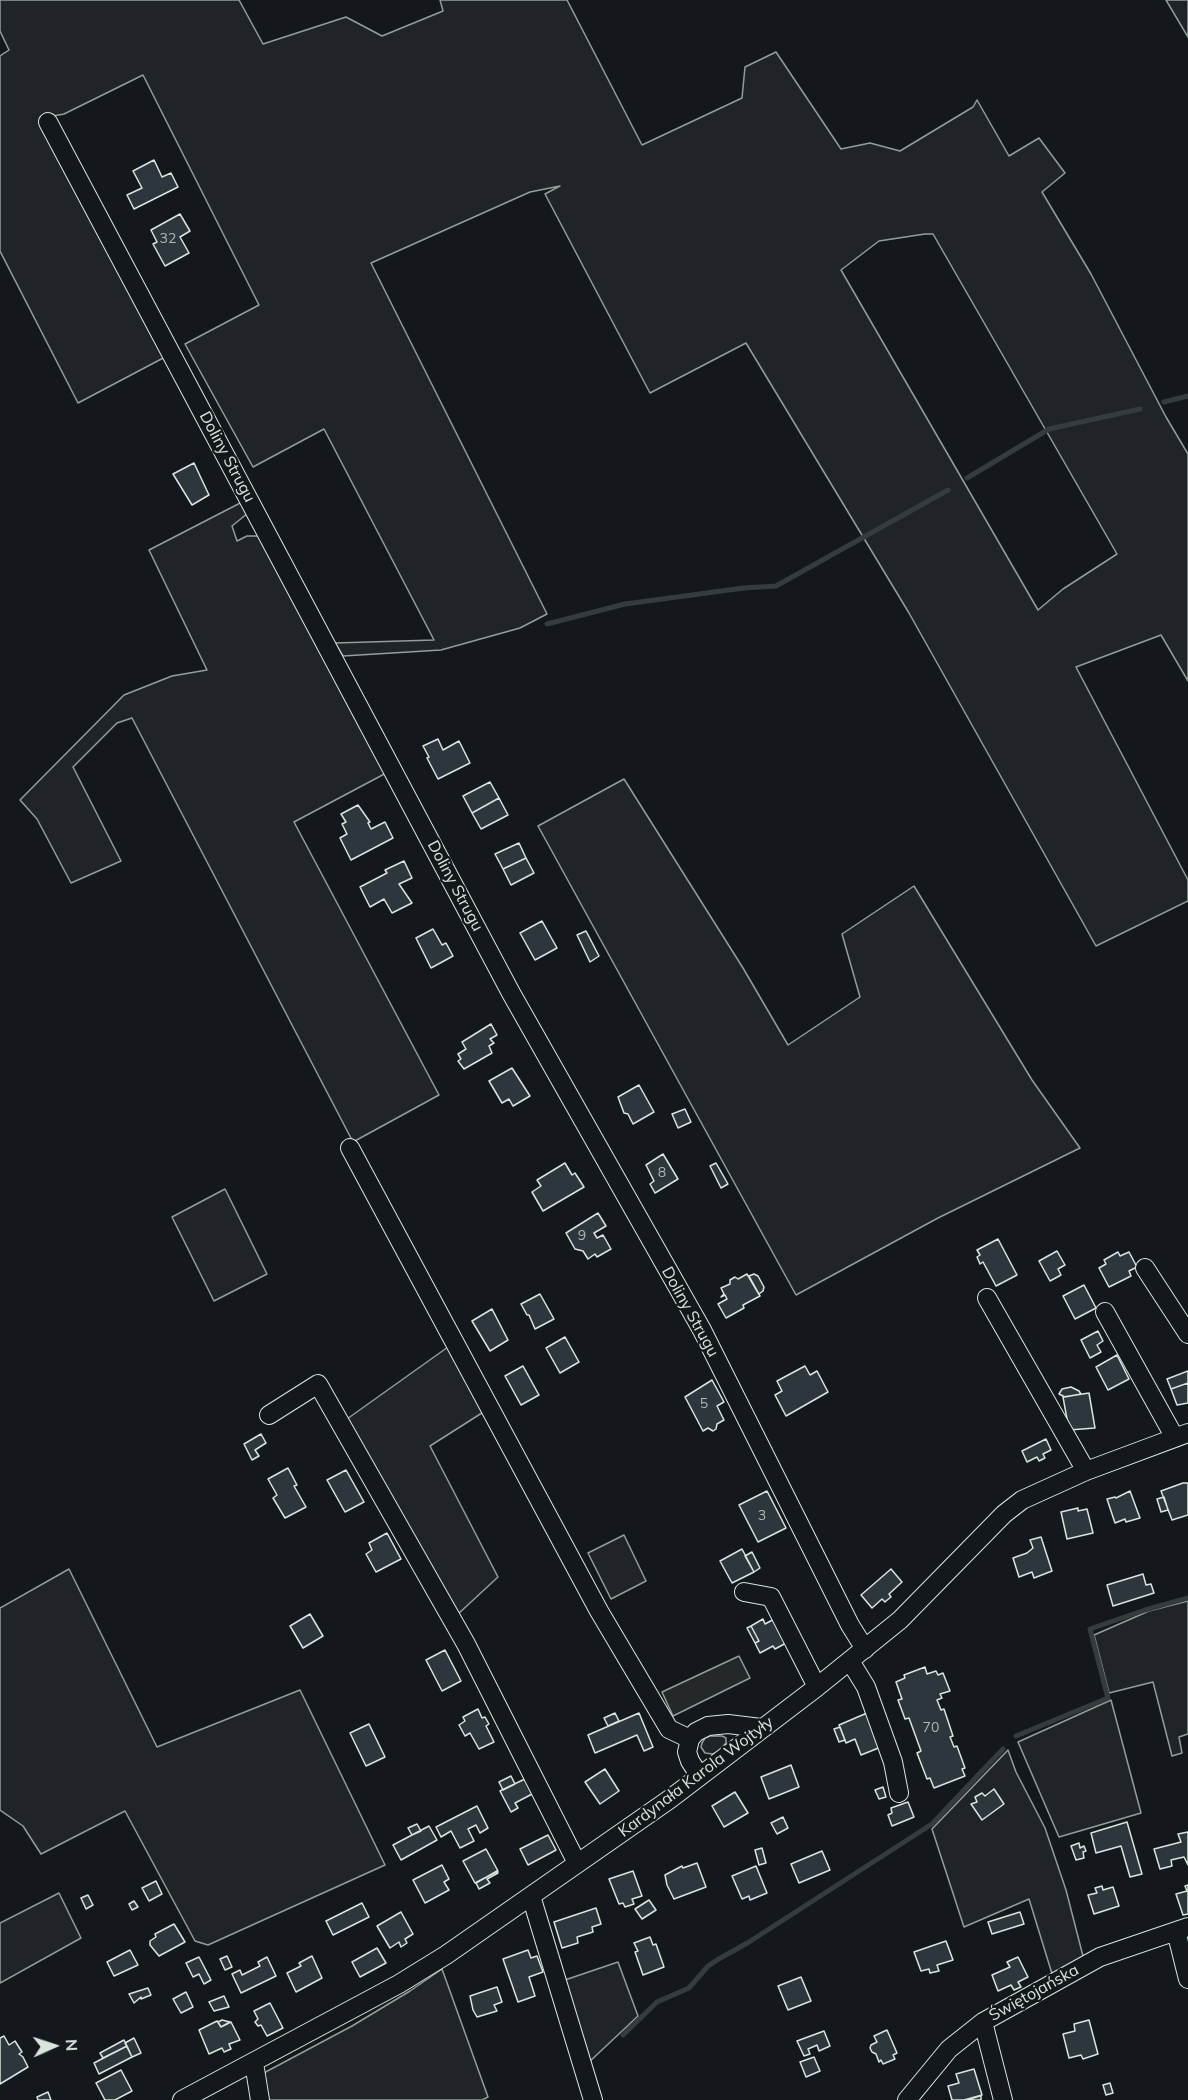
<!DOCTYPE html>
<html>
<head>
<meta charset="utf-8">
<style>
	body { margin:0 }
	#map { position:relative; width:1188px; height:2100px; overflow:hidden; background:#14181c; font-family:Mulish,sans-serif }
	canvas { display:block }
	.north { position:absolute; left:24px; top:2016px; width:60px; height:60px; -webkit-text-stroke:4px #14181c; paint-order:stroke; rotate:87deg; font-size:16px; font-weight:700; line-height:24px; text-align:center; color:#d8e6dc }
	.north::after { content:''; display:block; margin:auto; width:21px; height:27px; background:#d8e6dc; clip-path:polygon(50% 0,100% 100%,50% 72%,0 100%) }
</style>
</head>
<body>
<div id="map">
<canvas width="1188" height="2100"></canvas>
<div class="north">N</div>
</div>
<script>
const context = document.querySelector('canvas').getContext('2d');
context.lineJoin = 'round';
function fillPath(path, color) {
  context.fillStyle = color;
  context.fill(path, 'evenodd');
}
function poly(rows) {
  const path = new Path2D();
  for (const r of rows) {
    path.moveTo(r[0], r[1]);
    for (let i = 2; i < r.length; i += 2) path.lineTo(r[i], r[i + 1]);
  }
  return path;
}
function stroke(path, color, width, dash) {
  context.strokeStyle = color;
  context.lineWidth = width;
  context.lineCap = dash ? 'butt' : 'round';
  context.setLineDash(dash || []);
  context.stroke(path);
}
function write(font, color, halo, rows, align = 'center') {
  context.font = font + ' Mulish,sans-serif';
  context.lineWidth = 4.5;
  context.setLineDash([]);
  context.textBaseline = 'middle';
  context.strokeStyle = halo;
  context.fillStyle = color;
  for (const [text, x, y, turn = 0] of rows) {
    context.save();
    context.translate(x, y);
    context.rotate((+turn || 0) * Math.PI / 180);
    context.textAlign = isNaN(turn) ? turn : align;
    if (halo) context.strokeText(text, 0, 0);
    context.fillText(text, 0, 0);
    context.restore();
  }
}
const green = poly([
	[0,0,239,0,263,44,346,17,382,36,443,11,440,0,567,0,642,145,742,98,745,67,776,52,841,149,870,143,900,151,973,107,977,100,1009,156,1039,138,1065,173,1042,192,1091,274,1166,417,1188,454,1188,681,1161,635,1076,667,1188,880,1188,901,1096,946,909,613,746,343,650,393,545,194,560,186,530,192,371,263,547,614,520,628,441,650,343,656,335,643,434,640,324,429,253,467,185,344,259,305,143,75,64,114,42,118,167,356,78,403,0,251,0,56,9,50,0,31,0,0],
	[925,234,933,234,1117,554,1063,589,1038,610,841,270,879,241,925,234],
	[1166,0,1188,0,1188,37,1166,0],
	[246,500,248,513,232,526,237,541,247,536,259,536,390,771,294,822,439,1095,353,1142,132,718,117,723,73,767,121,861,71,883,37,819,20,800,124,695,172,676,207,670,149,550,246,500],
	[624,779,743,968,788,1045,860,997,842,934,914,886,1032,1080,1080,1148,938,1218,796,1295,538,826,624,779],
	[225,1189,267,1274,214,1301,172,1217,225,1189],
	[448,1347,485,1411,430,1446,498,1577,457,1615,347,1419,448,1347],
	[624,1535,646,1581,611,1599,588,1553,624,1535],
	[69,1569,157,1747,300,1690,385,1865,208,1945,195,1941,125,1811,41,1854,23,1826,0,1810,0,1608,69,1569],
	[1188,1601,1188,1734,1179,1737,1182,1753,1172,1756,1153,1682,1109,1693,1094,1635,1149,1611,1188,1601],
	[1111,1700,1141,1813,1059,1837,1018,1742,1111,1700],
	[710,1736,722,1736,726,1738,726,1743,719,1751,713,1754,705,1753,701,1747,702,1743,705,1738,710,1736],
	[1008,1750,1016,1772,1045,1828,1066,1890,1084,1960,1053,1977,1029,1899,964,1927,932,1829,1008,1750],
	[59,1893,81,1938,0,1983,0,1923,59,1893],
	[618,1962,638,2016,587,2064,562,1981,618,1962],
	[442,1969,488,2097,482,2100,264,2100,260,2075,352,2026,410,1991,442,1969]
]);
fillPath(green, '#202428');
stroke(green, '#939e99', 1.5);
const parking = poly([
	[739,1656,750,1678,673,1716,662,1692,739,1656]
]);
fillPath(parking, '#24282b');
stroke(parking, '#939e99', 1.5);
stroke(poly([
	[1164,402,1188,396],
	[967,478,1049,429,1140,409],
	[547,624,625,604,744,588,776,586,948,490],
	[1016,1736,1108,1698,1090,1629,1145,1610,1188,1598],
	[623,2035,657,2002,689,1988,708,1966,717,1960,749,1942,932,1824,1003,1749]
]), '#363b3e', 5);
const building = poly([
	[154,160,162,177,171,173,178,187,134,209,127,195,142,188,133,171,154,160],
	[180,214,190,231,180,237,189,253,165,266,153,244,157,242,151,230,180,214],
	[194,463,209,495,192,505,173,474,194,463],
	[438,739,443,750,459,741,470,763,438,779,427,758,429,757,423,746,438,739],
	[490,782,499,798,472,813,463,796,490,782],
	[499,798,508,815,481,829,472,813,499,798],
	[358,805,370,822,368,823,371,829,385,822,393,838,351,860,340,838,347,834,342,824,346,822,341,814,358,805],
	[519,843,526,858,503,869,495,854,519,843],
	[526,858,534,873,511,885,503,869,526,858],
	[404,861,412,878,399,884,412,903,392,913,384,899,370,907,360,887,387,873,385,870,404,861],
	[542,921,557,948,535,960,520,933,542,921],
	[433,929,442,945,446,943,453,956,431,968,416,938,433,929],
	[586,931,599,956,590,962,577,935,586,931],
	[491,1024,497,1035,490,1039,494,1043,489,1046,492,1053,464,1069,458,1061,461,1059,458,1054,466,1049,462,1042,491,1024],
	[512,1068,530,1096,513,1106,509,1099,502,1103,489,1081,512,1068],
	[639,1085,654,1112,633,1124,628,1114,624,1113,618,1097,639,1085],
	[685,1109,691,1122,678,1128,672,1114,685,1109],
	[663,1154,678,1179,655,1193,650,1184,654,1181,646,1165,663,1154],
	[565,1163,572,1175,575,1173,584,1187,543,1211,532,1192,541,1186,537,1180,565,1163],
	[716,1163,728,1184,721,1188,710,1166,716,1163],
	[598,1213,606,1226,594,1233,597,1238,603,1235,611,1249,597,1257,595,1254,588,1259,583,1251,575,1249,566,1233,598,1213],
	[998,1239,1017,1275,996,1286,983,1262,980,1264,977,1257,980,1255,977,1250,998,1239],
	[1057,1251,1065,1265,1058,1269,1061,1275,1050,1281,1039,1261,1057,1251],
	[1118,1252,1120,1256,1129,1252,1137,1267,1129,1271,1131,1276,1109,1287,1099,1268,1106,1264,1104,1260,1118,1252],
	[747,1274,760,1296,743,1305,744,1308,726,1318,718,1304,727,1299,725,1295,721,1297,724,1294,721,1288,730,1284,730,1280,735,1277,738,1279,747,1274],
	[754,1274,758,1276,764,1287,763,1291,759,1294,749,1276,754,1274],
	[1084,1285,1096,1308,1075,1319,1063,1296,1084,1285],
	[540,1294,554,1319,535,1329,529,1315,527,1315,521,1304,540,1294],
	[492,1309,508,1340,490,1351,472,1321,492,1309],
	[1098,1331,1103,1341,1097,1345,1101,1352,1090,1358,1081,1340,1098,1331],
	[565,1337,579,1362,560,1373,546,1348,565,1337],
	[1117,1355,1129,1379,1108,1390,1096,1367,1117,1355],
	[523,1366,539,1395,521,1405,505,1376,523,1366],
	[805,1366,810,1375,817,1371,828,1392,786,1416,775,1395,782,1391,777,1381,805,1366],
	[1188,1371,1188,1383,1171,1389,1167,1379,1188,1371],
	[712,1380,724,1402,717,1406,724,1420,717,1424,716,1429,713,1431,708,1428,703,1431,685,1397,712,1380],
	[1188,1383,1188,1403,1177,1405,1171,1389,1188,1383],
	[1071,1387,1079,1391,1081,1394,1065,1397,1059,1394,1062,1389,1071,1387],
	[1089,1393,1095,1428,1069,1430,1063,1397,1089,1393],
	[261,1434,266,1443,255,1450,259,1456,252,1460,244,1444,261,1434],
	[1046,1439,1051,1450,1043,1454,1045,1458,1039,1461,1037,1457,1027,1462,1022,1451,1046,1439],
	[288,1468,297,1485,294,1486,306,1507,285,1518,273,1498,277,1495,268,1479,288,1468],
	[346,1470,364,1502,345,1512,327,1480,346,1470],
	[1183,1483,1188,1483,1188,1515,1172,1520,1161,1491,1183,1483],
	[767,1491,786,1528,758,1542,739,1505,767,1491],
	[1130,1491,1140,1518,1126,1522,1125,1519,1115,1523,1107,1499,1115,1497,1116,1498,1130,1491],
	[1164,1497,1168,1510,1161,1512,1157,1499,1164,1497],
	[1078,1508,1078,1511,1087,1509,1093,1533,1067,1539,1061,1512,1078,1508],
	[387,1533,401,1559,376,1572,366,1554,372,1550,369,1543,387,1533],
	[1041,1537,1052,1571,1034,1578,1032,1572,1019,1577,1013,1558,1027,1553,1033,1548,1030,1540,1041,1537],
	[742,1549,754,1572,732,1583,720,1561,742,1549],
	[752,1552,760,1568,754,1572,745,1556,752,1552],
	[891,1569,902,1582,889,1594,891,1597,886,1601,885,1602,882,1599,872,1608,861,1595,891,1569],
	[1143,1574,1146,1585,1151,1584,1154,1593,1113,1606,1107,1585,1143,1574],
	[310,1614,323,1636,303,1648,290,1626,310,1614],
	[778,1617,790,1641,775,1649,773,1646,760,1653,755,1643,759,1641,751,1626,763,1619,765,1624,778,1617],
	[751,1626,759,1641,755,1643,747,1628,751,1626],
	[445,1650,461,1681,442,1691,426,1660,445,1650],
	[925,1667,927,1674,936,1671,938,1675,943,1673,950,1691,940,1694,942,1698,937,1700,941,1710,944,1709,953,1736,950,1737,954,1747,957,1746,965,1768,962,1769,965,1776,934,1788,930,1778,927,1779,917,1753,921,1751,909,1718,905,1719,898,1700,902,1699,896,1682,905,1678,904,1675,925,1667],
	[478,1709,482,1718,485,1717,489,1724,486,1726,494,1742,479,1749,470,1733,465,1736,459,1725,465,1721,463,1717,478,1709],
	[615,1713,619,1721,608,1726,604,1718,615,1713],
	[639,1713,653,1747,644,1751,637,1735,595,1753,588,1735,639,1713],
	[867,1713,881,1747,861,1755,855,1739,846,1743,839,1725,867,1713],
	[369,1724,385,1757,366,1766,350,1733,369,1724],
	[840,1727,845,1740,839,1742,834,1729,840,1727],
	[791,1765,799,1787,769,1799,761,1777,791,1765],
	[605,1769,619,1791,600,1804,585,1782,605,1769],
	[511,1776,515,1784,503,1790,499,1782,511,1776],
	[529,1777,536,1792,515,1803,518,1808,511,1812,500,1791,529,1777],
	[883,1787,886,1797,879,1799,875,1790,883,1787],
	[994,1789,1004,1804,982,1820,971,1804,977,1802,975,1797,982,1793,985,1796,994,1789],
	[735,1792,748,1813,724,1827,712,1806,735,1792],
	[908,1802,914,1817,892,1826,888,1815,892,1813,891,1808,908,1802],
	[477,1806,488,1828,480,1833,476,1825,468,1829,474,1841,460,1848,451,1831,441,1837,436,1827,477,1806],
	[783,1817,788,1828,777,1834,771,1823,783,1817],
	[1127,1822,1142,1874,1130,1877,1121,1846,1096,1853,1091,1833,1127,1822],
	[417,1824,421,1831,412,1835,408,1828,417,1824],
	[429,1826,437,1840,401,1860,393,1845,429,1826],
	[1188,1832,1188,1865,1184,1857,1171,1860,1172,1866,1160,1869,1154,1849,1181,1842,1178,1834,1188,1832],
	[548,1835,556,1850,528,1865,520,1849,548,1835],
	[1079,1843,1080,1848,1084,1846,1086,1851,1083,1852,1084,1858,1076,1860,1071,1846,1079,1843],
	[762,1848,766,1863,759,1865,755,1850,762,1848],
	[486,1849,498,1871,475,1883,463,1861,486,1849],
	[822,1851,830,1870,799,1883,791,1864,822,1851],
	[697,1863,706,1887,674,1899,667,1885,665,1875,682,1866,683,1868,697,1863],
	[442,1865,449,1879,444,1882,449,1890,425,1903,413,1880,442,1865],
	[756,1866,767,1893,750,1900,749,1896,742,1899,732,1876,756,1866],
	[497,1871,498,1873,487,1879,490,1883,479,1889,476,1883,497,1871],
	[633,1871,642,1896,632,1899,634,1904,625,1907,623,1903,619,1904,609,1879,633,1871],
	[156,1881,162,1894,149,1901,142,1888,156,1881],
	[1188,1885,1188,1914,1183,1915,1176,1894,1187,1891,1185,1886,1188,1885],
	[1102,1886,1103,1890,1113,1887,1119,1906,1094,1914,1088,1895,1097,1893,1095,1888,1102,1886],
	[88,1895,93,1905,86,1909,81,1898,88,1895],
	[649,1900,656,1910,642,1919,635,1909,649,1900],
	[134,1901,138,1907,132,1910,129,1904,134,1901],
	[362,1903,369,1917,333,1935,326,1921,362,1903],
	[596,1908,601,1924,592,1927,593,1932,577,1937,578,1943,562,1948,554,1922,596,1908],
	[401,1912,413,1934,405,1939,407,1943,401,1947,399,1942,390,1948,377,1926,401,1912],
	[1020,1912,1024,1924,992,1934,988,1922,1020,1912],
	[174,1924,185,1942,159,1956,150,1945,150,1941,156,1937,155,1934,174,1924],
	[650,1937,653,1945,656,1944,664,1967,643,1975,635,1952,638,1951,634,1943,650,1937],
	[946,1941,953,1960,937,1965,939,1971,930,1973,929,1969,921,1971,914,1952,946,1941],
	[377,1948,386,1963,360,1977,352,1962,377,1948],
	[130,1950,138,1965,114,1976,107,1962,130,1950],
	[528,1950,531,1958,537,1956,543,1972,529,1977,535,1996,518,2002,503,1959,528,1950],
	[227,1956,232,1967,225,1970,220,1959,227,1956],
	[312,1956,322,1978,296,1992,287,1973,301,1966,299,1963,312,1956],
	[199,1957,211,1980,204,1984,199,1974,193,1977,186,1963,199,1957],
	[267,1957,276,1976,241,1993,232,1974,240,1970,242,1975,260,1966,258,1962,267,1957],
	[1018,1957,1028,1977,1018,1982,1021,1987,1014,1990,1011,1985,998,1991,992,1975,1010,1967,1007,1962,1018,1957],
	[801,1977,811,2001,788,2010,778,1986,801,1977],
	[497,1987,502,2002,494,2005,497,2011,477,2017,473,2010,470,1996,497,1987],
	[148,1988,151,1995,141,1999,141,1997,134,2003,129,1994,148,1988],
	[186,1992,193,2007,181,2013,173,1999,186,1992],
	[224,1996,229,2007,214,2011,209,2002,224,1996],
	[270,2003,283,2028,267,2036,261,2025,258,2026,255,2022,258,2019,254,2011,270,2003],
	[222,2020,230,2022,221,2027,218,2022,222,2020],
	[1089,2020,1098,2054,1083,2059,1081,2055,1069,2058,1063,2034,1075,2031,1074,2024,1089,2020],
	[217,2021,221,2027,231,2022,240,2040,229,2044,231,2049,224,2052,222,2048,209,2054,199,2030,217,2021],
	[887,2030,897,2053,893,2055,895,2059,883,2064,881,2060,879,2062,876,2054,872,2052,870,2048,871,2045,877,2042,874,2036,887,2030],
	[824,2031,830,2046,819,2051,817,2045,815,2046,808,2049,810,2054,804,2056,797,2041,824,2031],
	[4,2036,9,2045,15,2041,22,2052,19,2054,23,2057,28,2067,0,2084,0,2038,4,2036],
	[134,2038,141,2053,132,2057,125,2043,134,2038],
	[124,2040,127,2046,103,2058,100,2053,124,2040],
	[127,2046,132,2057,99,2074,94,2063,127,2046],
	[814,2057,820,2071,806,2077,800,2062,814,2057],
	[974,2069,982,2095,964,2100,952,2100,948,2086,959,2083,956,2074,974,2069],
	[121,2070,132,2091,115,2100,105,2100,96,2083,121,2070],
	[1110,2083,1113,2093,1106,2095,1103,2085,1110,2083],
	[48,2092,51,2100,38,2100,37,2097,48,2092],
	[981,2096,981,2100,967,2100,980,2096,981,2096]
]);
fillPath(building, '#2c363c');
stroke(building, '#d8e6dc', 1.5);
const minor = poly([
	[48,122,511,993,702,1330,850,1625,865,1649],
	[350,1148,599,1611,669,1729,690,1739],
	[1145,1268,1188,1334],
	[987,1298,1086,1471],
	[1105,1312,1175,1438],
	[269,1415,318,1384,466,1644,577,1863],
	[744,1592,771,1597,817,1687],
	[850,1661,866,1687,893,1762,899,1793],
	[699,1775,690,1761,687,1752,690,1739,696,1732,708,1726,728,1724,761,1728],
	[531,1896,593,2100],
	[1176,1931,1188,1979],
	[983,2022,1003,2100],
	[254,2063,260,2100],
	[182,2100,399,1984,446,1955,670,1799,817,1687,900,1620,1004,1514,1022,1500,1086,1471,1188,1433],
	[907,2100,949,2049,983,2022,1100,1957,1188,1927]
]);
stroke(minor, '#d8e6dc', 20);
stroke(minor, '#14181c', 18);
write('14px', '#adbab4', null, [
	["32",168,239],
	["8",662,1173],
	["9",582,1236],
	["5",704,1404],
	["3",762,1516],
	["70",931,1728]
]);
write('16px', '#d8e6dc', '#14181c', [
	["Doliny Strugu",227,457,62],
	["Doliny Strugu",455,886,62],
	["Doliny Strugu",690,1312,61],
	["Kardynała Karola Wojtyły",696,1777,-37],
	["Świętojańska",1034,1993,-29]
]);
</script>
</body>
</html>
